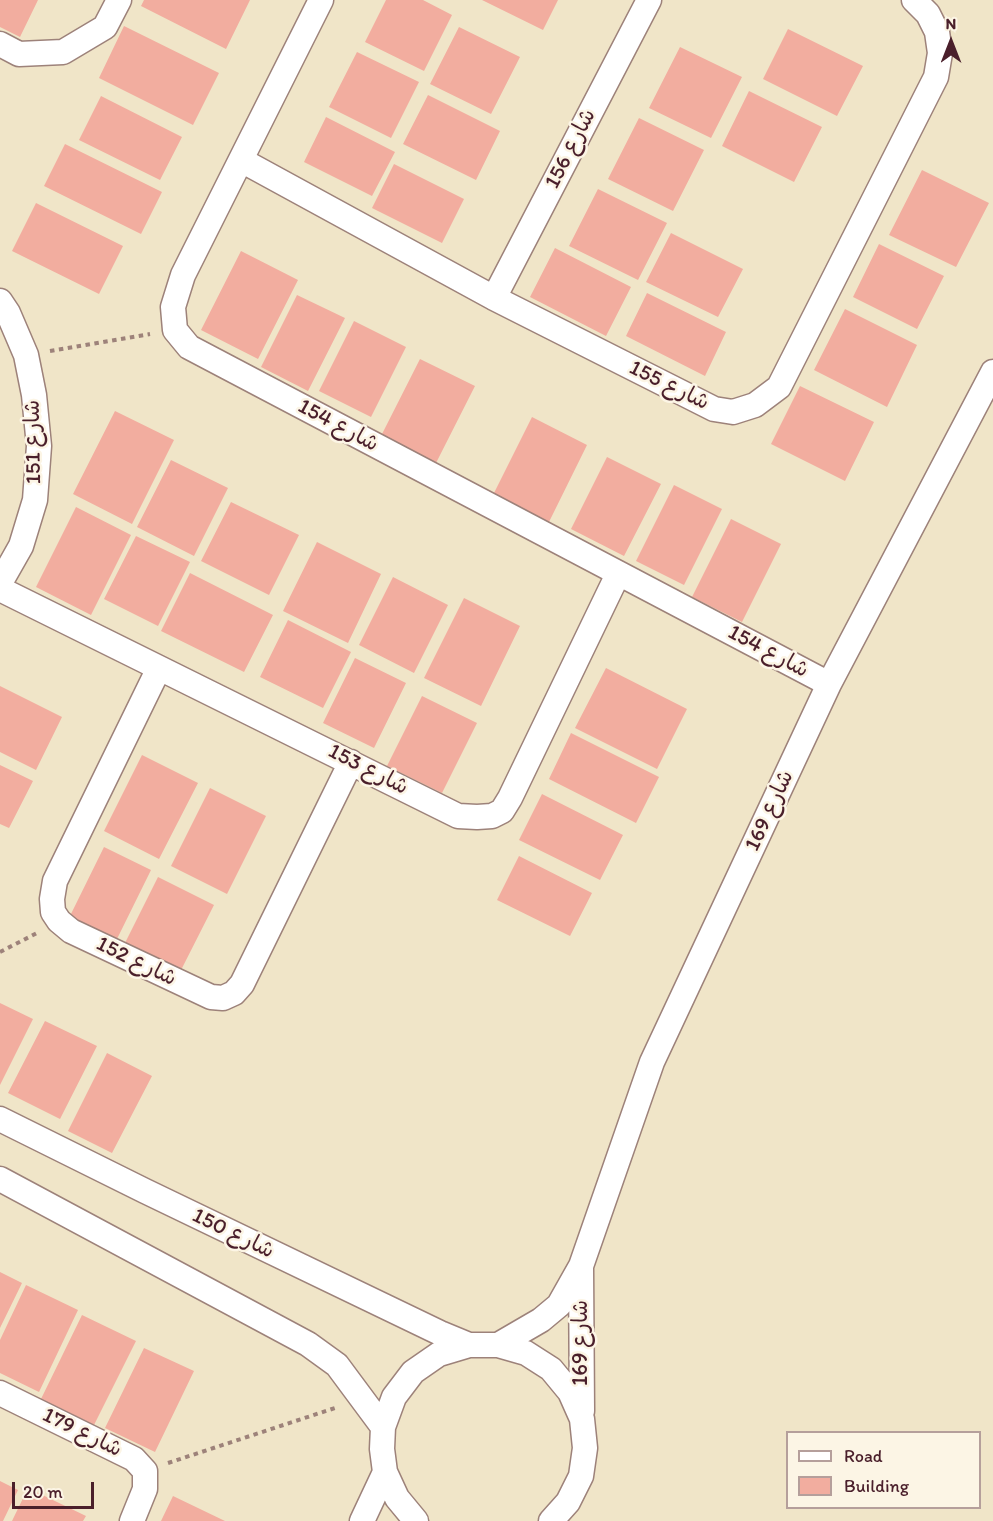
<!DOCTYPE html>
<html>
<head>
<meta charset="utf-8">
<style>
	body { margin:0 }
	#map { position:relative; width:993px; height:1521px; overflow:hidden; background:#f0e5c8; font-family:Itim,sans-serif }
	canvas { display:block }
	.legend { position:absolute; left:786px; top:1431px; width:195px; height:78px; box-sizing:border-box; background:#fcf5e5; border:2px solid #b59f9b; margin:0; padding:8px 10px; list-style:none; font-size:18px; color:#4a1f2b }
	.legend li { display:flex; align-items:center; gap:12px; height:30px }
	.legend b { width:30px; border:2px solid #b59f9b }
	.north { position:absolute; left:921px; top:12px; width:60px; height:60px; -webkit-text-stroke:4px #fcf5e5; paint-order:stroke; rotate:0deg; font-size:16px; font-weight:700; line-height:24px; text-align:center; color:#4a1f2b }
	.north::after { content:''; display:block; margin:auto; width:21px; height:27px; background:#4a1f2b; clip-path:polygon(50% 0,100% 100%,50% 72%,0 100%) }
	.scale { position:absolute; left:12px; top:1482px; width:82px; height:27px; box-sizing:border-box; border:3px solid #4a1f2b; border-top:0; padding-left:8px; font-size:18px; line-height:21px; white-space:nowrap; color:#4a1f2b; -webkit-text-stroke:4px #fcf5e5; paint-order:stroke }
</style>
</head>
<body>
<div id="map">
<canvas width="993" height="1521"></canvas>
<ul class="legend">
<li><b style="height:8px;background:#fff"></b>Road</li>
<li><b style="height:16px;background:#f2ad9f"></b>Building</li>
</ul>
<div class="north">N</div>
<div class="scale">20 m</div>
</div>
<script>
const context = document.querySelector('canvas').getContext('2d');
context.lineJoin = 'round';
function fillPath(path, color) {
  context.fillStyle = color;
  context.fill(path, 'evenodd');
}
function poly(rows) {
  const path = new Path2D();
  for (const r of rows) {
    path.moveTo(r[0], r[1]);
    for (let i = 2; i < r.length; i += 2) path.lineTo(r[i], r[i + 1]);
  }
  return path;
}
function stroke(path, color, width, dash) {
  context.strokeStyle = color;
  context.lineWidth = width;
  context.lineCap = dash ? 'butt' : 'round';
  context.setLineDash(dash || []);
  context.stroke(path);
}
function write(font, color, halo, rows, align = 'center') {
  context.font = font + ' Itim,"Playpen Sans Arabic",sans-serif';
  context.lineWidth = 5;
  context.setLineDash([]);
  context.textBaseline = 'middle';
  context.strokeStyle = halo;
  context.fillStyle = color;
  for (const [text, x, y, turn = 0] of rows) {
    context.save();
    context.translate(x, y);
    context.rotate((+turn || 0) * Math.PI / 180);
    context.textAlign = isNaN(turn) ? turn : align;
    if (halo) context.strokeText(text, 0, 0);
    context.fillText(text, 0, 0);
    context.restore();
  }
}
fillPath(poly([
	[0,0,38,0,20,37,0,27],
	[144,0,250,0,226,49,141,6],
	[386,0,423,0,452,15,424,71,365,42],
	[482,0,558,0,543,30],
	[124,26,219,73,193,125,99,78],
	[459,27,520,57,491,114,430,84],
	[788,29,863,66,837,116,763,79],
	[680,47,742,77,711,138,649,108],
	[357,52,419,82,391,138,329,107],
	[749,91,822,127,794,182,722,146],
	[428,95,500,131,476,180,403,144],
	[101,96,182,137,160,180,79,140],
	[326,117,395,152,372,196,304,162],
	[639,118,704,150,673,211,608,179],
	[65,144,162,192,141,234,44,186],
	[394,164,464,199,442,243,372,208],
	[922,170,989,203,956,267,889,235],
	[598,189,667,223,638,280,569,246],
	[36,203,123,246,99,294,12,251],
	[671,233,743,269,718,317,646,282],
	[879,244,944,276,917,329,853,297],
	[555,248,631,287,606,336,530,297],
	[241,251,298,280,258,359,201,330],
	[647,293,726,332,705,376,626,336],
	[297,295,345,318,308,391,261,367],
	[845,309,917,345,887,407,814,370],
	[354,321,406,347,371,417,319,391],
	[420,359,475,386,436,463,381,436],
	[800,386,874,422,845,481,771,444],
	[115,411,174,440,132,524,73,494],
	[532,417,587,445,548,524,492,497],
	[607,457,661,484,624,556,571,529],
	[171,460,228,488,194,556,137,527],
	[674,485,722,509,684,585,636,561],
	[231,502,299,535,269,595,201,561],
	[76,507,131,535,91,615,36,587],
	[731,519,781,544,742,622,692,597],
	[136,536,190,562,158,626,104,599],
	[317,542,381,574,348,643,283,611],
	[190,573,273,615,244,672,161,631],
	[393,577,448,605,414,673,359,645],
	[464,598,520,626,481,706,424,678],
	[288,620,351,652,323,708,260,677],
	[355,658,406,683,374,748,323,723],
	[606,668,687,709,657,769,575,728],
	[0,686,62,717,36,770,0,752],
	[422,696,477,723,442,793,387,766],
	[571,733,659,777,636,823,549,779],
	[142,755,198,783,159,859,104,831],
	[0,765,33,781,9,828,0,824],
	[210,788,266,816,227,894,171,866],
	[542,794,623,835,600,880,519,840],
	[104,847,151,870,116,941,69,918],
	[519,856,592,893,570,936,497,900],
	[158,877,214,905,177,978,121,951],
	[0,1003,33,1019,0,1085],
	[45,1021,97,1046,60,1119,8,1093],
	[107,1053,152,1076,112,1153,68,1131],
	[0,1272,22,1283,0,1328],
	[26,1285,78,1310,39,1392,0,1373,0,1340],
	[82,1315,136,1341,94,1425,41,1399],
	[144,1348,194,1371,155,1452,105,1428],
	[0,1481,18,1490,3,1521,0,1521],
	[28,1488,86,1516,83,1521,12,1521],
	[173,1496,225,1521,161,1521]
]), '#f2ad9f');
const minor = poly([
	[321,0,183,275,173,307,175,330,189,347,829,684],
	[0,44,19,54,63,52,105,27,119,0],
	[241,160,494,298,714,409,733,412,755,405,779,387,936,77,940,53,937,32,928,14,914,0],
	[494,298,649,0],
	[0,301,8,313,26,355,34,395,39,446,35,500,21,546,0,583],
	[0,589,458,816,477,817,492,816,502,811,510,798,618,574],
	[159,668,55,881,52,899,53,912,59,921,71,931,211,997,223,998,234,993,242,984,351,762],
	[0,1119,145,1191,440,1333,469,1345],
	[0,1179,308,1344,337,1365,383,1427],
	[581,1268,582,1411],
	[498,1345,541,1320,559,1305,581,1266,652,1062,829,684,993,372],
	[0,1393,134,1459,145,1471,145,1489,132,1521],
	[362,1521,385,1472],
	[416,1521,397,1498,385,1472,382,1449,383,1427,394,1397,413,1372,439,1354,469,1345,498,1345,526,1353,551,1369,570,1392,582,1419,585,1448,581,1476,568,1502,551,1521]
]);
stroke(minor, '#9d827a', 27);
stroke(poly([
	[50,351,150,334],
	[0,952,37,933],
	[168,1463,338,1407]
]), '#9d827a', 4, [4.5, 4.5]);
stroke(minor, '#fff', 24);
write('22px', '#4a1f2b', '#fcf5e5', [
	["شارع 156",571,149,-63],
	["شارع 155",669,386,26],
	["شارع 154",338,426,28],
	["شارع 151",34,442,-91],
	["شارع 154",768,652,28],
	["شارع 153",368,770,27],
	["شارع 169",770,811,-65],
	["شارع 152",136,962,26],
	["شارع 150",233,1234,26],
	["شارع 169",581,1343,-90],
	["شارع 179",82,1433,26]
]);
</script>
</body>
</html>
